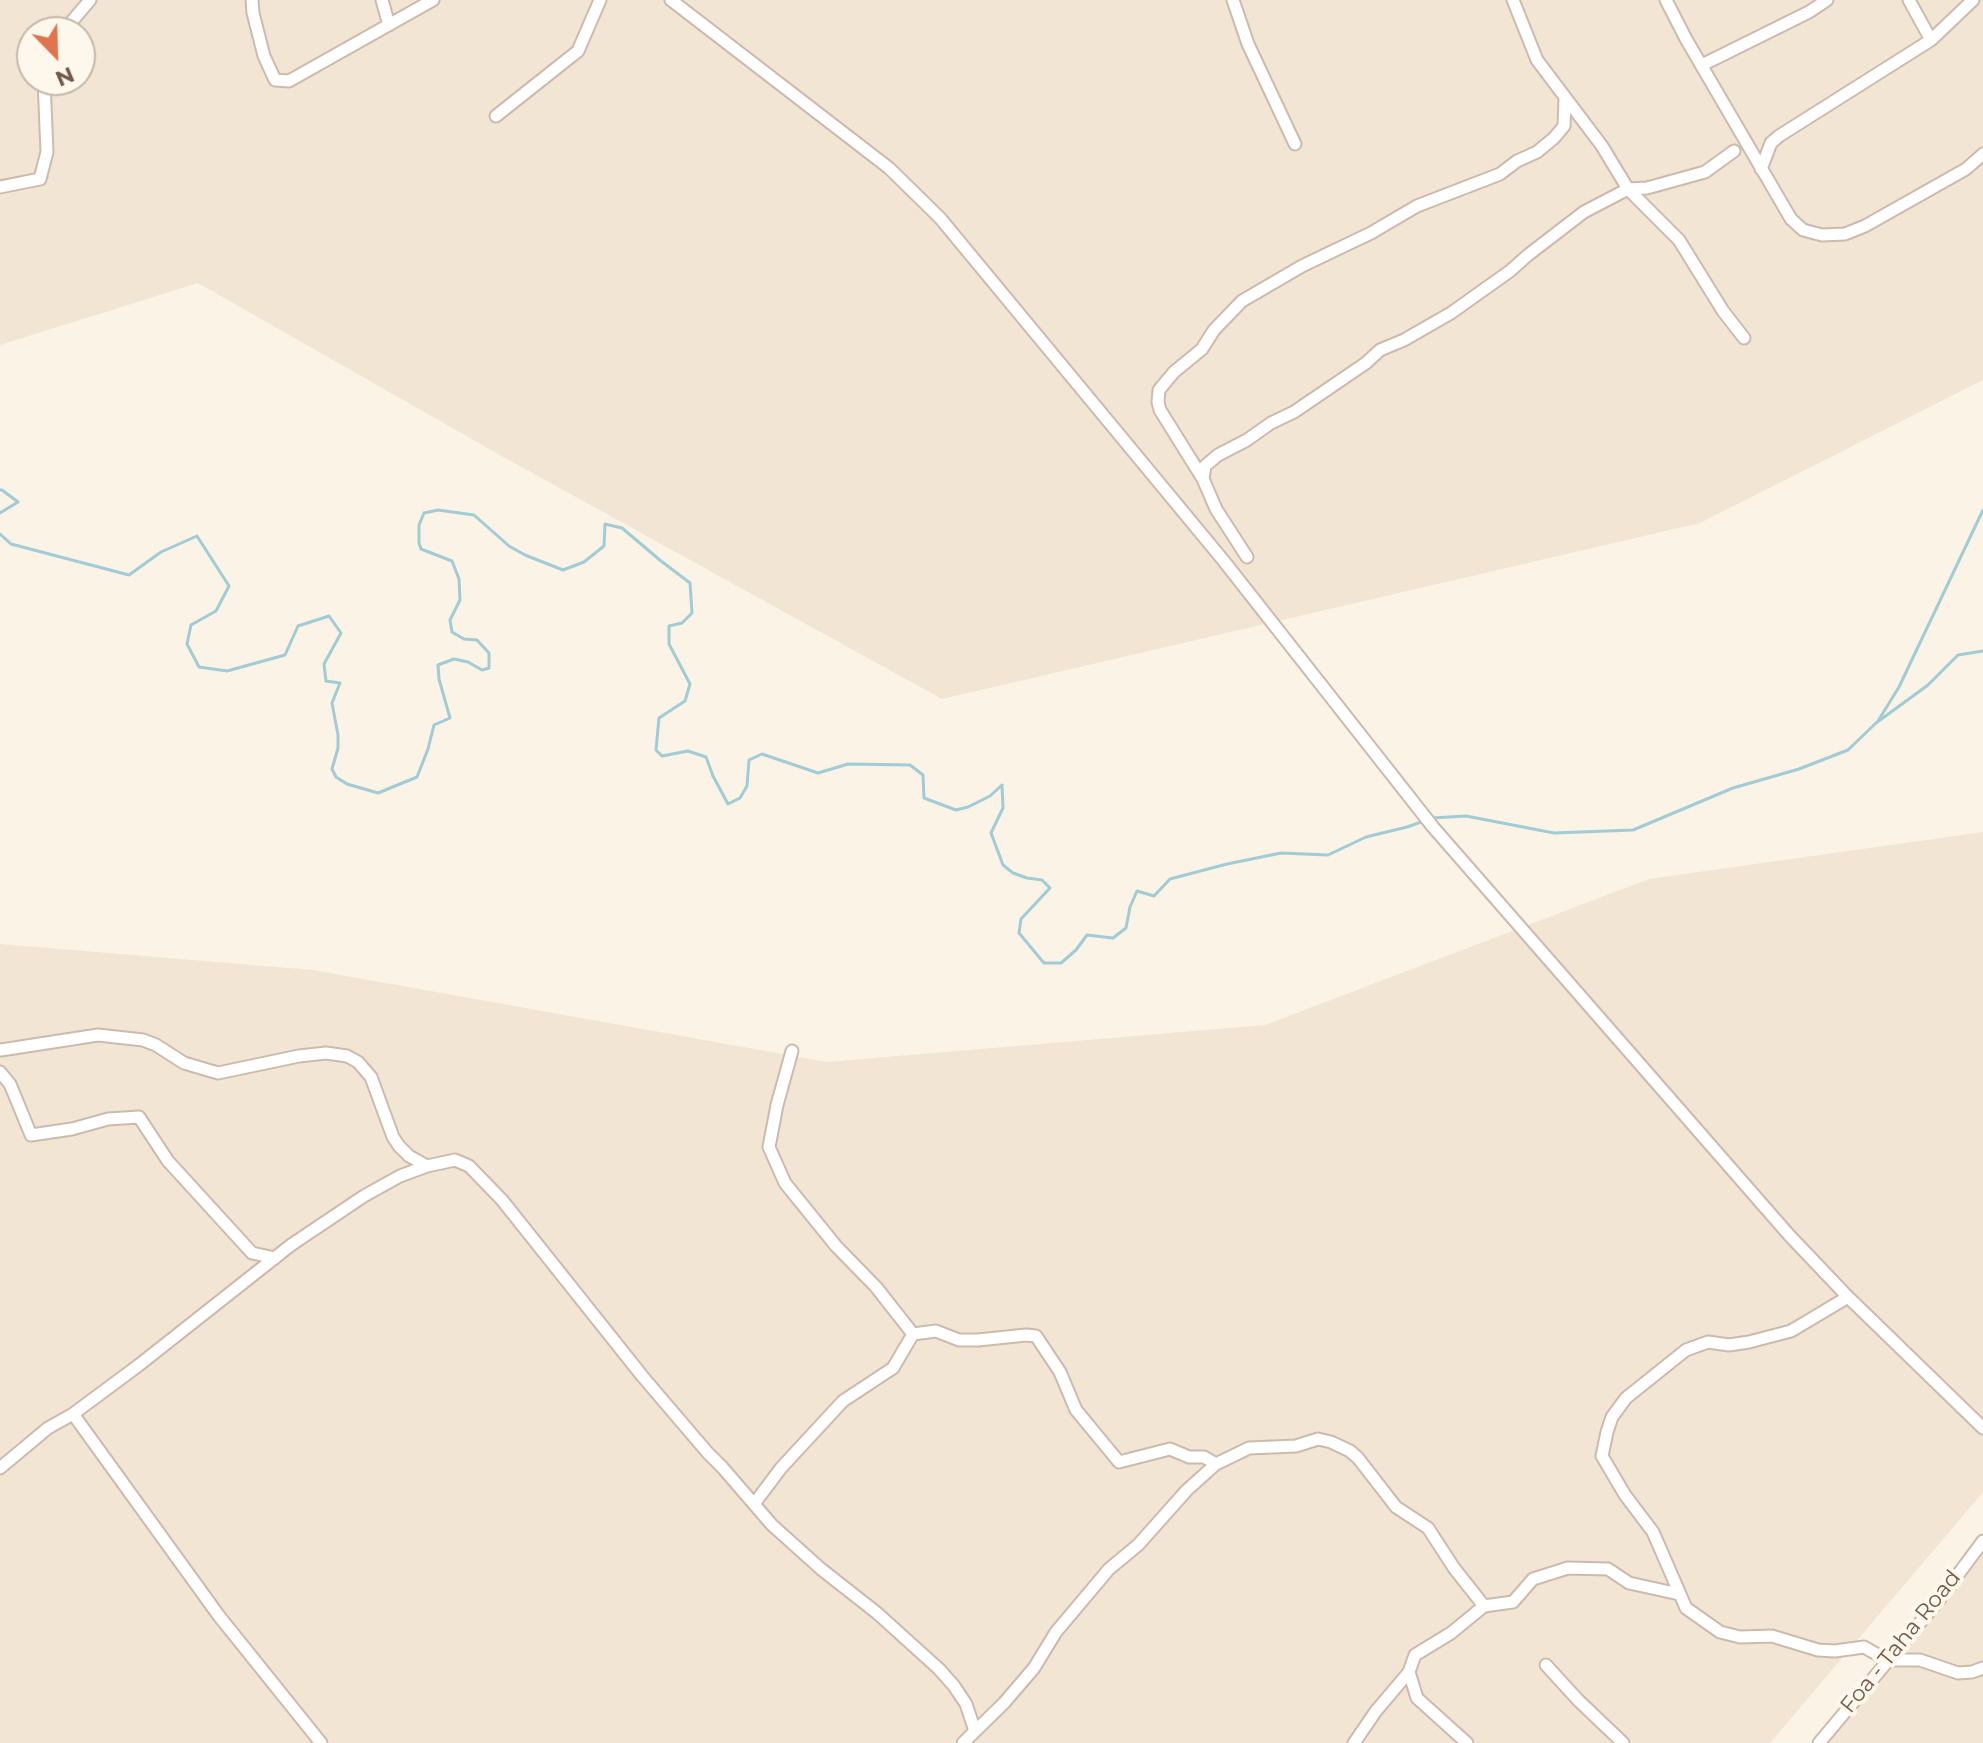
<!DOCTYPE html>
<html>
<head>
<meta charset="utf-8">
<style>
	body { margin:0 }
	#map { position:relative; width:1983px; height:1743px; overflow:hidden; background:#fbf3e5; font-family:Montserrat,sans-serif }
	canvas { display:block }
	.north { position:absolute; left:16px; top:16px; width:80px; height:80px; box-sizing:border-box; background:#fef7eb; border:2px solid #c6b8ab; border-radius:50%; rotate:157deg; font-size:22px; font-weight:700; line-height:32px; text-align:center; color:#735a4b }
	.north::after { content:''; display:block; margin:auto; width:28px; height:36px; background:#e0744f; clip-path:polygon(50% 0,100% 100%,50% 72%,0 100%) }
</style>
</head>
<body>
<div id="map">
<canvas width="1983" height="1743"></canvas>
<div class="north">N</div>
</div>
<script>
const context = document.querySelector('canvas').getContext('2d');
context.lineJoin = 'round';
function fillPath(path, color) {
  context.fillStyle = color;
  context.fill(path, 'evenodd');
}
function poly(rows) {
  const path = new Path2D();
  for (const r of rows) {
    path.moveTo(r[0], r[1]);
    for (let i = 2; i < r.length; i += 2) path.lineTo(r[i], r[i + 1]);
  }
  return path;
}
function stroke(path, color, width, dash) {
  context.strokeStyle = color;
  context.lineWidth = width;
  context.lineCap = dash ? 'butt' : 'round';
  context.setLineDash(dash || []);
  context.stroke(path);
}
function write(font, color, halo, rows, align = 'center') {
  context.font = font + ' Montserrat,sans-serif';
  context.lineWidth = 8;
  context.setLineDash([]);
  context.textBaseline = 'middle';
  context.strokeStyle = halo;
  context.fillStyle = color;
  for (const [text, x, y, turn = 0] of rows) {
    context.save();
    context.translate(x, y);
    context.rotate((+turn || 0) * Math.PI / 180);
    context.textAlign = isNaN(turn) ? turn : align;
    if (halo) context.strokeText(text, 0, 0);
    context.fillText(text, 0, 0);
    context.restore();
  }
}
fillPath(poly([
	[0,0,1983,0,1983,380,1700,523,942,699,498,454,198,283,0,345],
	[32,32,80,32,80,80,32,80],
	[1983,832,1983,1492,1770,1743,0,1743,0,944,313,970,827,1062,1265,1025,1649,879],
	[1983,1553,1983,1743,1822,1743]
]), '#f2e5d3');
stroke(poly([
	[0,490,2,490,18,502,0,513],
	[0,534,11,544,129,575,161,552,197,536,229,586,216,611,191,625,187,644,199,667,227,671,285,655,298,626,329,616,341,633,324,664,326,681,340,683,332,703,338,735,338,748,332,769,336,777,347,784,378,793,417,777,428,749,434,725,450,718,439,679,438,665,454,659,468,662,482,670,489,668,489,653,477,640,464,639,452,632,450,620,460,600,459,579,452,561,421,549,419,543,419,525,424,513,438,510,474,515,509,546,525,555,563,570,584,562,604,546,605,524,622,528,661,561,690,583,692,613,682,623,669,626,669,644,690,684,685,701,659,718,656,750,662,756,688,751,706,757,713,776,728,804,740,798,747,786,749,760,762,754,818,773,848,764,910,765,923,775,924,798,956,810,968,807,990,796,1002,785,1003,808,991,833,1003,865,1013,873,1027,878,1042,880,1050,888,1021,919,1019,933,1044,963,1061,963,1076,950,1087,935,1113,938,1126,928,1130,907,1137,891,1154,896,1170,879,1227,864,1281,853,1328,855,1366,837,1407,827,1424,821],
	[1878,721,1899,687,1983,510],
	[1432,818,1466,816,1554,833,1633,830,1733,788,1799,769,1848,750,1876,723,1928,685,1958,655,1983,651]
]), '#a1cbd5', 3);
const minor = poly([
	[252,0,253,13,264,56,275,80,289,81,433,0],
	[382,0,389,25],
	[671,0,889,168,940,218,1223,560,1433,827,1789,1235,1848,1297,1983,1428],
	[1233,0,1248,44,1295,144],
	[1513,0,1537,60,1602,146,1628,189,1679,240,1723,311,1744,338],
	[1666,0,1686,39,1791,219,1803,230,1822,235,1845,234,1865,226,1966,169,1983,154],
	[1909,0,1931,40],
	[63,32,90,0],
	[1702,65,1809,12,1827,0],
	[496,116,578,51,600,0],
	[1761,169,1771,143,1779,136,1931,40,1973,0],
	[0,187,40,179,47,152,44,80],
	[1203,479,1160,410,1158,402,1159,390,1174,372,1202,349,1214,330,1242,301,1302,266,1371,233,1417,206,1500,174,1517,161,1537,152,1554,138,1564,126,1565,98],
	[1247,557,1216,509,1203,479,1205,466,1218,455,1247,440,1271,423,1294,412,1366,363,1380,350,1404,340,1451,313,1510,271,1528,255,1584,212,1628,189,1647,188,1705,172,1734,151],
	[1,1050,98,1035,143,1040,156,1045,184,1063,218,1073,299,1056,326,1053,347,1056,358,1062,371,1077,393,1137,399,1146,409,1156,427,1166],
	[792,1051,777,1105,769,1147,785,1183,836,1246,876,1287,913,1334,936,1331,959,1340,978,1340,1026,1335,1036,1336,1060,1372,1076,1410,1119,1462,1170,1449,1189,1457,1204,1457,1216,1464,1249,1448,1296,1446,1318,1439,1331,1442,1350,1451,1358,1458,1396,1507,1428,1528,1454,1568,1484,1606],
	[0,1072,10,1084,31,1135,72,1129,108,1119,139,1117,168,1161,252,1253,275,1258],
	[1848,1297,1791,1331,1749,1342,1729,1345,1708,1342,1686,1350,1626,1398,1612,1417,1607,1432,1602,1456,1625,1495,1653,1532,1686,1608,1720,1632,1740,1637,1772,1636,1818,1650,1835,1651,1864,1647,1887,1660,1920,1660,1958,1673,1972,1672,1983,1668],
	[73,1414,219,1616,321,1743],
	[0,1468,48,1428,73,1414,139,1365,291,1245,364,1196,400,1176,427,1166,455,1160,469,1166,502,1200,643,1377,707,1452,722,1467,772,1525,821,1569,877,1613,939,1669,954,1686,966,1704,975,1731],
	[754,1504,781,1468,843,1401,893,1368,913,1334],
	[1546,1665,1578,1700,1623,1743],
	[1409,1672,1417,1698,1467,1743],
	[963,1743,1004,1703,1034,1668,1056,1632,1109,1569,1138,1545,1187,1490,1216,1464],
	[1354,1743,1376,1711,1409,1672,1415,1655,1451,1633,1484,1606,1513,1602,1533,1579,1568,1568,1608,1569,1629,1583,1679,1594],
	[1819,1743,1939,1600,1983,1541]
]);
stroke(minor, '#ccbbac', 15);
stroke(minor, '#fff', 11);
write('22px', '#735a4b', '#fef7eb', [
	["Foa - Taha Road",1901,1642,-51]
]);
</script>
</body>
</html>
